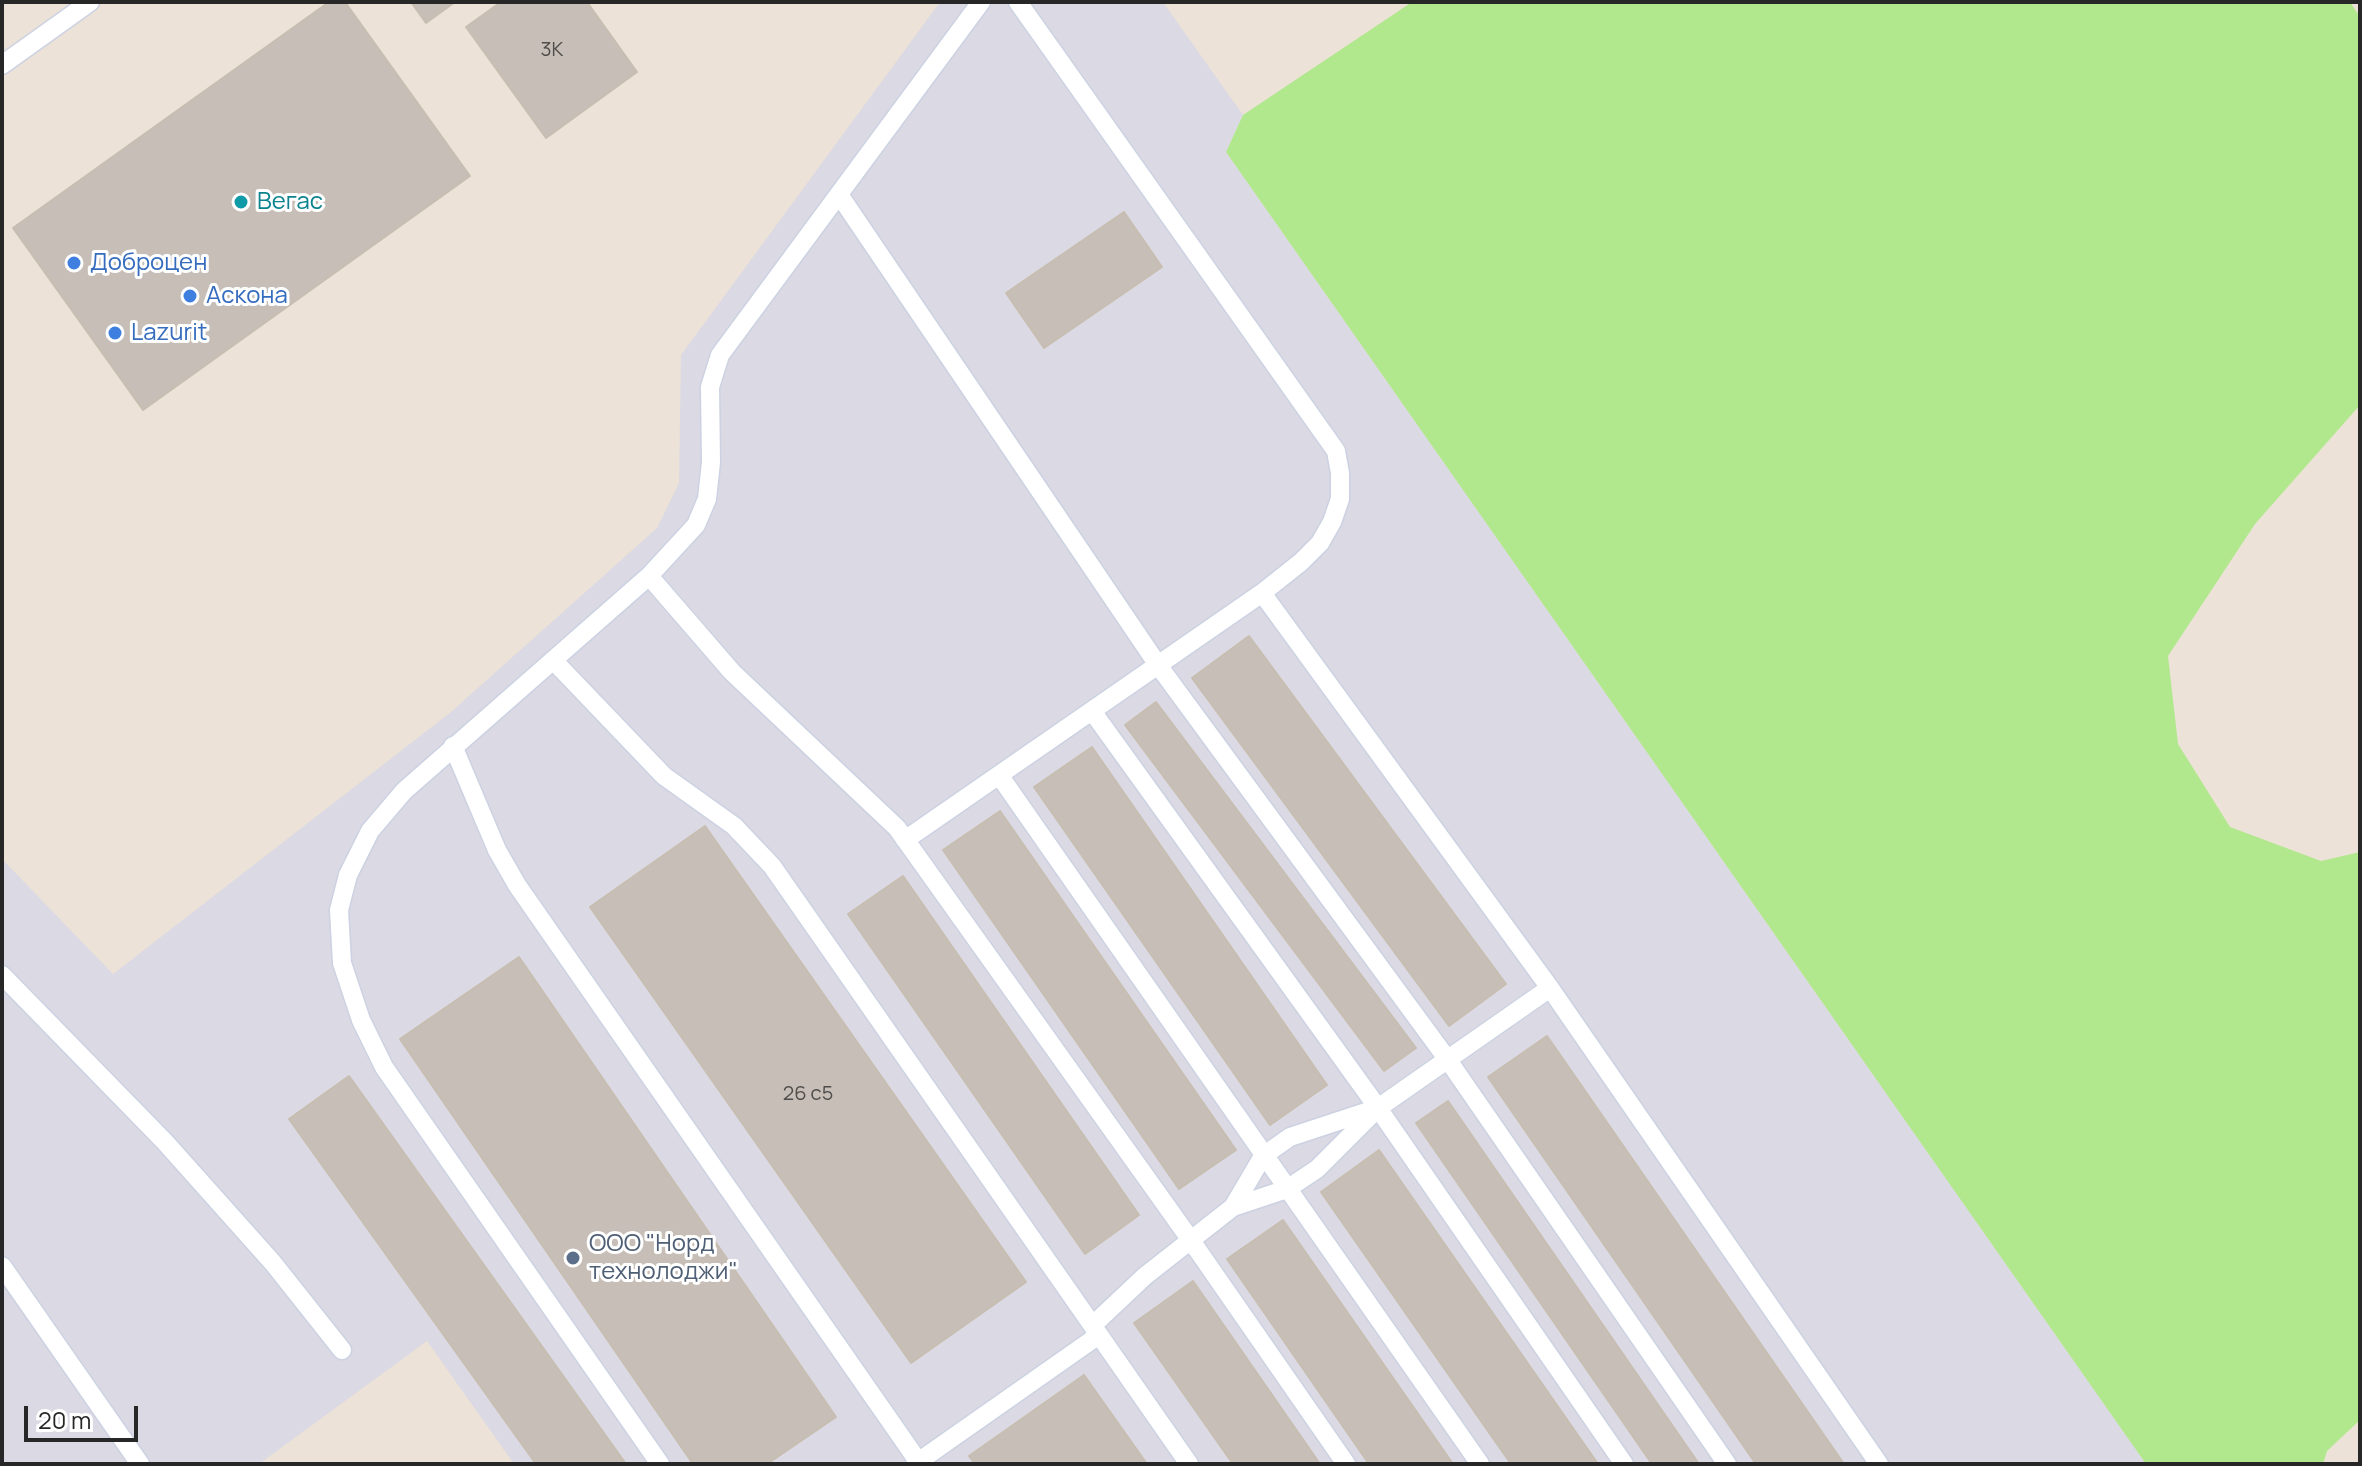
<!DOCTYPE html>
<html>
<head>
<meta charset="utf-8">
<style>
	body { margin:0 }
	#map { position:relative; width:2362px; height:1466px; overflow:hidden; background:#ece2d7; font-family:Manrope,sans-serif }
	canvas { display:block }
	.frame { position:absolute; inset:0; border:4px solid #272727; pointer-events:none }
	.scale { position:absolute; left:24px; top:1406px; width:114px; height:36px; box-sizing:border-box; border:4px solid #272727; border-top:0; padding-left:10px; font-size:24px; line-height:28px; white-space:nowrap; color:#272727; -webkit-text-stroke:6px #fff; paint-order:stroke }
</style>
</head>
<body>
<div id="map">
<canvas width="2362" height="1466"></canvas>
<div class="frame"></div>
<div class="scale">20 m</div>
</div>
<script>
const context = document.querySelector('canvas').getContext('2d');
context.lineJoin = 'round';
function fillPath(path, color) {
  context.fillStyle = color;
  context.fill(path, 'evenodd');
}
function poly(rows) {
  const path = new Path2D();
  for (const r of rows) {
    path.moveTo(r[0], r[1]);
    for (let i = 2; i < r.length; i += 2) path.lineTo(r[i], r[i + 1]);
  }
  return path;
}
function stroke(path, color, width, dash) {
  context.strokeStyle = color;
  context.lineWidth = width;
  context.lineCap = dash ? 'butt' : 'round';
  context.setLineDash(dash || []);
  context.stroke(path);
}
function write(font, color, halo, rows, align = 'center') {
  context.font = font + ' Manrope,sans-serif';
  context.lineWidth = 6;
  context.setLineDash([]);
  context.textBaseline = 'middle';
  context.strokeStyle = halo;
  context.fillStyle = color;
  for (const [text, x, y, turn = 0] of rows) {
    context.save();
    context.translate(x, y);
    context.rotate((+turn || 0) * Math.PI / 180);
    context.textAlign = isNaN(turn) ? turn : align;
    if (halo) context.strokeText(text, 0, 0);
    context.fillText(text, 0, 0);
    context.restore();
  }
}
fillPath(poly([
	[940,2,1163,2,1243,115,1226,152,2146,1464,514,1464,427,1341,259,1464,2,1464,2,859,113,974,451,712,657,528,679,483,681,355]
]), '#dbd9e3');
fillPath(poly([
	[1412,2,2350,2,2360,17,2360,405,2255,524,2168,656,2178,744,2230,827,2321,861,2360,852,2360,1420,2327,1451,2323,1464,2146,1464,1226,152,1243,115]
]), '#b1e88d');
const building = poly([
	[329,2,345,2,470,176,143,410,13,228,329,2],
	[411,2,455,2,426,23,411,2],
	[501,2,587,2,637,72,546,138,466,27,501,2],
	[1124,212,1162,267,1044,348,1006,293,1124,212],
	[1249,636,1506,984,1449,1026,1192,678,1249,636],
	[1156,702,1416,1048,1384,1071,1125,725,1156,702],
	[1092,747,1327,1085,1270,1125,1034,787,1092,747],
	[1000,811,1236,1150,1179,1189,943,850,1000,811],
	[705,826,1026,1282,911,1363,590,907,705,826],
	[903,876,1139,1215,1085,1254,848,914,903,876],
	[519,957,836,1417,767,1464,693,1464,400,1039,519,957],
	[1547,1036,1844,1464,1756,1464,1488,1077,1547,1036],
	[349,1076,626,1464,536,1464,289,1119,349,1076],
	[1448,1101,1699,1464,1652,1464,1416,1123,1448,1101],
	[1379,1150,1598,1464,1511,1464,1321,1192,1379,1150],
	[1283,1220,1453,1464,1369,1464,1227,1259,1283,1220],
	[1193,1281,1320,1464,1233,1464,1134,1323,1193,1281],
	[1084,1375,1147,1464,975,1464,969,1456,1084,1375]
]);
fillPath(building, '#c7bfb7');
stroke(building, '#c7beb1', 2);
const service = poly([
	[2,65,90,2],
	[840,196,1158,665,1448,1060,1727,1464],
	[649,576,732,672,897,828,1190,1239,1346,1464],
	[1262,593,1550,988,1879,1464],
	[553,660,664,776,734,826,772,866,1189,1464],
	[1092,711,1378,1108,1624,1464],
	[453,746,497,850,517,885,920,1464],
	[999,775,1480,1464],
	[905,840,1262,593,1301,562,1320,543,1332,522,1340,499,1340,473,1336,451,1018,2],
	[2,975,165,1142,273,1263,342,1350],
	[1233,1207,1287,1189,1317,1169,1374,1112],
	[2,1266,140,1464],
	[1093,1325,1145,1276,1233,1207,1263,1156,1290,1137,1378,1108,1550,988],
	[660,1464,384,1067,361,1020,342,963,339,910,348,875,370,831,404,791,649,576,696,525,707,499,711,462,710,387,720,355,981,2],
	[915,1464,1099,1335]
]);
stroke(service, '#ccd2e2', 21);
stroke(service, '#fff', 18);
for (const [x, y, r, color] of [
	[241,202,8,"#0f9aa8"],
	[74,263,8,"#3f7fe0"],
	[190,296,8,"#3f7fe0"],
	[115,333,8,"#3f7fe0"],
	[573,1258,8,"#5c6f8a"]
]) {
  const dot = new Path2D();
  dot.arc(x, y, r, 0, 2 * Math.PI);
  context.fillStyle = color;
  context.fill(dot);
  stroke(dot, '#fff', 3);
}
write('20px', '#4f4d4b', null, [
	["3К",552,50],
	["26 с5",808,1094]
]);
write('24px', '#0d838f', '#fff', [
	["Вегас",257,202]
], 'left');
write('24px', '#366cbe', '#fff', [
	["Доброцен",90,263],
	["Аскона",206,296],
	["Lazurit",131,333]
], 'left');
write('24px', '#4e5e75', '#fff', [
	["ООО \"Норд",589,1244],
	["технолоджи\"",589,1272]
], 'left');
</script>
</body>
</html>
